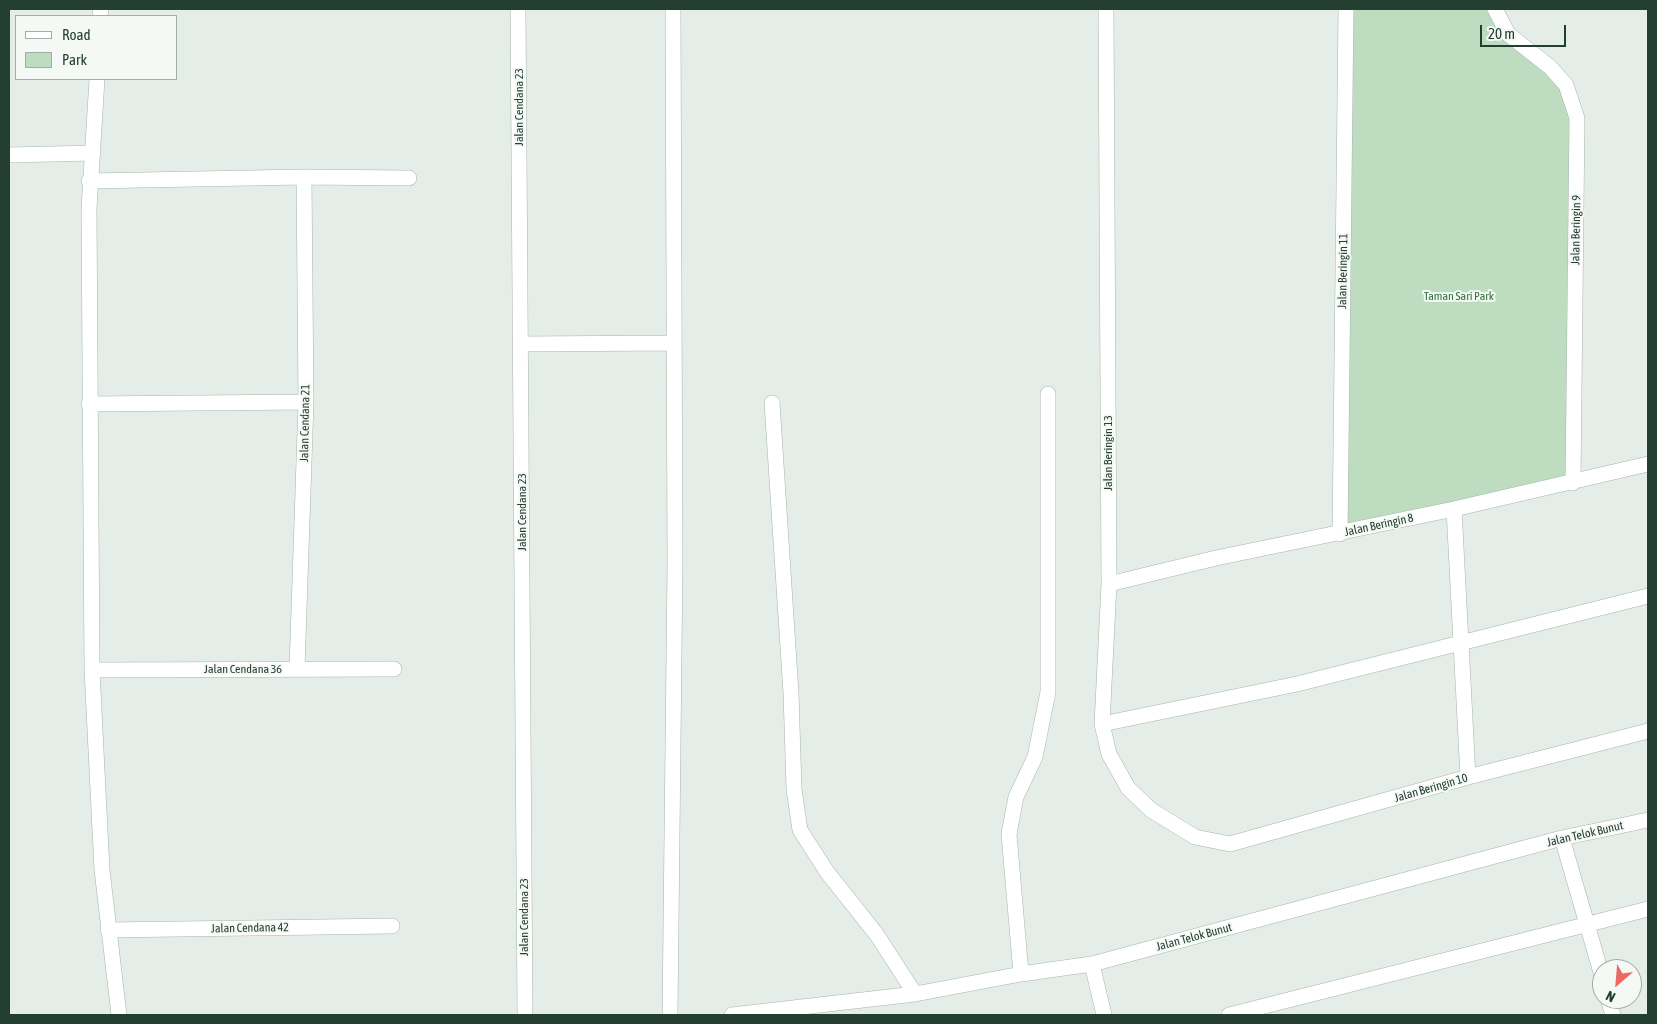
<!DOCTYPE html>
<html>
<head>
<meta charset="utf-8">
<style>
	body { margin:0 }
	#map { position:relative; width:1657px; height:1024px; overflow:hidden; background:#e4ede7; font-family:"Asap Condensed",sans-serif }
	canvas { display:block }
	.frame { position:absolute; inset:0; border:10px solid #243e32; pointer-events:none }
	.legend { position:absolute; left:15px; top:15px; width:162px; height:65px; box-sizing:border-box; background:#f4f9f6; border:1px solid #a1aea8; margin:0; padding:6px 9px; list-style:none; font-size:15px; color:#243e32 }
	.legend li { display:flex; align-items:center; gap:10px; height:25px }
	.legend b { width:25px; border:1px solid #a1aea8 }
	.north { position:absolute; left:1592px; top:959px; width:50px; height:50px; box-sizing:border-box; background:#f4f9f6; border:1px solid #a1aea8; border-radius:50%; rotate:207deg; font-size:14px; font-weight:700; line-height:20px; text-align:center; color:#243e32 }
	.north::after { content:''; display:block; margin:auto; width:18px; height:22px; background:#ee6861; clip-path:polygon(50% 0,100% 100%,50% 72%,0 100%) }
	.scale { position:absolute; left:1480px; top:25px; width:86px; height:22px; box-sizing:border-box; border:2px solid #243e32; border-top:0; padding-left:6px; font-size:15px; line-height:18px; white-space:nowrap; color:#243e32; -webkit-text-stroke:4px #f4f9f6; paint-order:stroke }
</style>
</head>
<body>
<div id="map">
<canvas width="1657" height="1024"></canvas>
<div class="frame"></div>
<ul class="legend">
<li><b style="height:6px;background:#fff"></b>Road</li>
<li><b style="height:14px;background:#beddc0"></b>Park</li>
</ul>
<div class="north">N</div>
<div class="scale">20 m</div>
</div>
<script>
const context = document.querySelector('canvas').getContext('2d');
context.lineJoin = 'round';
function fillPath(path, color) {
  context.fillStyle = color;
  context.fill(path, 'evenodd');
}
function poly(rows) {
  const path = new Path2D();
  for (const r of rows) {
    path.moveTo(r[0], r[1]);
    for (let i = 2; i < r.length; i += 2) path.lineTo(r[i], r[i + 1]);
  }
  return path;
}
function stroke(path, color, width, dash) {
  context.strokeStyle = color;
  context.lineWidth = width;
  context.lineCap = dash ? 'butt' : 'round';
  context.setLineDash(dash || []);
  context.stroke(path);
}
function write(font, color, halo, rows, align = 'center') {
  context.font = font + ' "Asap Condensed",sans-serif';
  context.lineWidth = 4;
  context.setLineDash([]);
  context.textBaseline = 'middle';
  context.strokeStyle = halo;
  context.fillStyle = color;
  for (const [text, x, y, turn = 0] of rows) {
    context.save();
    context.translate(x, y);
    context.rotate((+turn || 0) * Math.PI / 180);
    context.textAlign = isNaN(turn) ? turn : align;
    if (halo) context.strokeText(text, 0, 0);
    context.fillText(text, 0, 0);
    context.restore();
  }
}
fillPath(poly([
	[1346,9,1493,9,1498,32,1563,86,1574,115,1572,477,1345,530]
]), '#beddc0');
const minor = poly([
	[518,9,525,1015],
	[1106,9,1109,584,1102,724,1109,754,1128,788,1151,810,1195,837,1230,844,1468,777,1648,731],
	[1495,9,1508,34,1550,67,1566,85,1577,118,1573,483],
	[100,16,101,9],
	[97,79,89,209,92,670,102,870,119,1015],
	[9,155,93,153],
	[89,181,304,177,409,178],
	[521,344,674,343],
	[772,403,791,693,794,789,800,830,827,872,877,935,915,994],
	[89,404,306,402],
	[1454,509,1468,777],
	[1340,534,1346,9],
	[1109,584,1216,558,1454,509,1648,464],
	[297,669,306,402,304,177],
	[92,670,394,669],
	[1102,724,1297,684,1648,596],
	[1562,838,1602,976],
	[108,930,392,926],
	[1092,964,1104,1015],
	[1021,974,1009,834,1016,797,1035,757,1048,692,1048,394],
	[1608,999,1613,1015],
	[670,1015,675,564,673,9],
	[732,1015,915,994,1021,974,1092,964,1562,838,1648,820],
	[1229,1015,1648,909]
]);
stroke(minor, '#a7b5ad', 16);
stroke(minor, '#fff', 15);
write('12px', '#243e32', '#f4f9f6', [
	["Jalan Cendana 23",519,107,-90],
	["Jalan Beringin 9",1576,230,-89],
	["Jalan Beringin 11",1343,271,-89],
	["Jalan Cendana 21",305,423,-89],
	["Jalan Beringin 13",1108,453,-90],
	["Jalan Cendana 23",522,512,-90],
	["Jalan Beringin 8",1379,525,-12],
	["Jalan Cendana 36",243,669],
	["Jalan Beringin 10",1431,788,-16],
	["Jalan Telok Bunut",1585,834,-13],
	["Jalan Cendana 23",524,917,-90],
	["Jalan Cendana 42",250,928,-1],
	["Jalan Telok Bunut",1194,937,-15]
]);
write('12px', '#2f743c', '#f4f9f6', [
	["Taman Sari Park",1459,296]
]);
</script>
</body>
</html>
